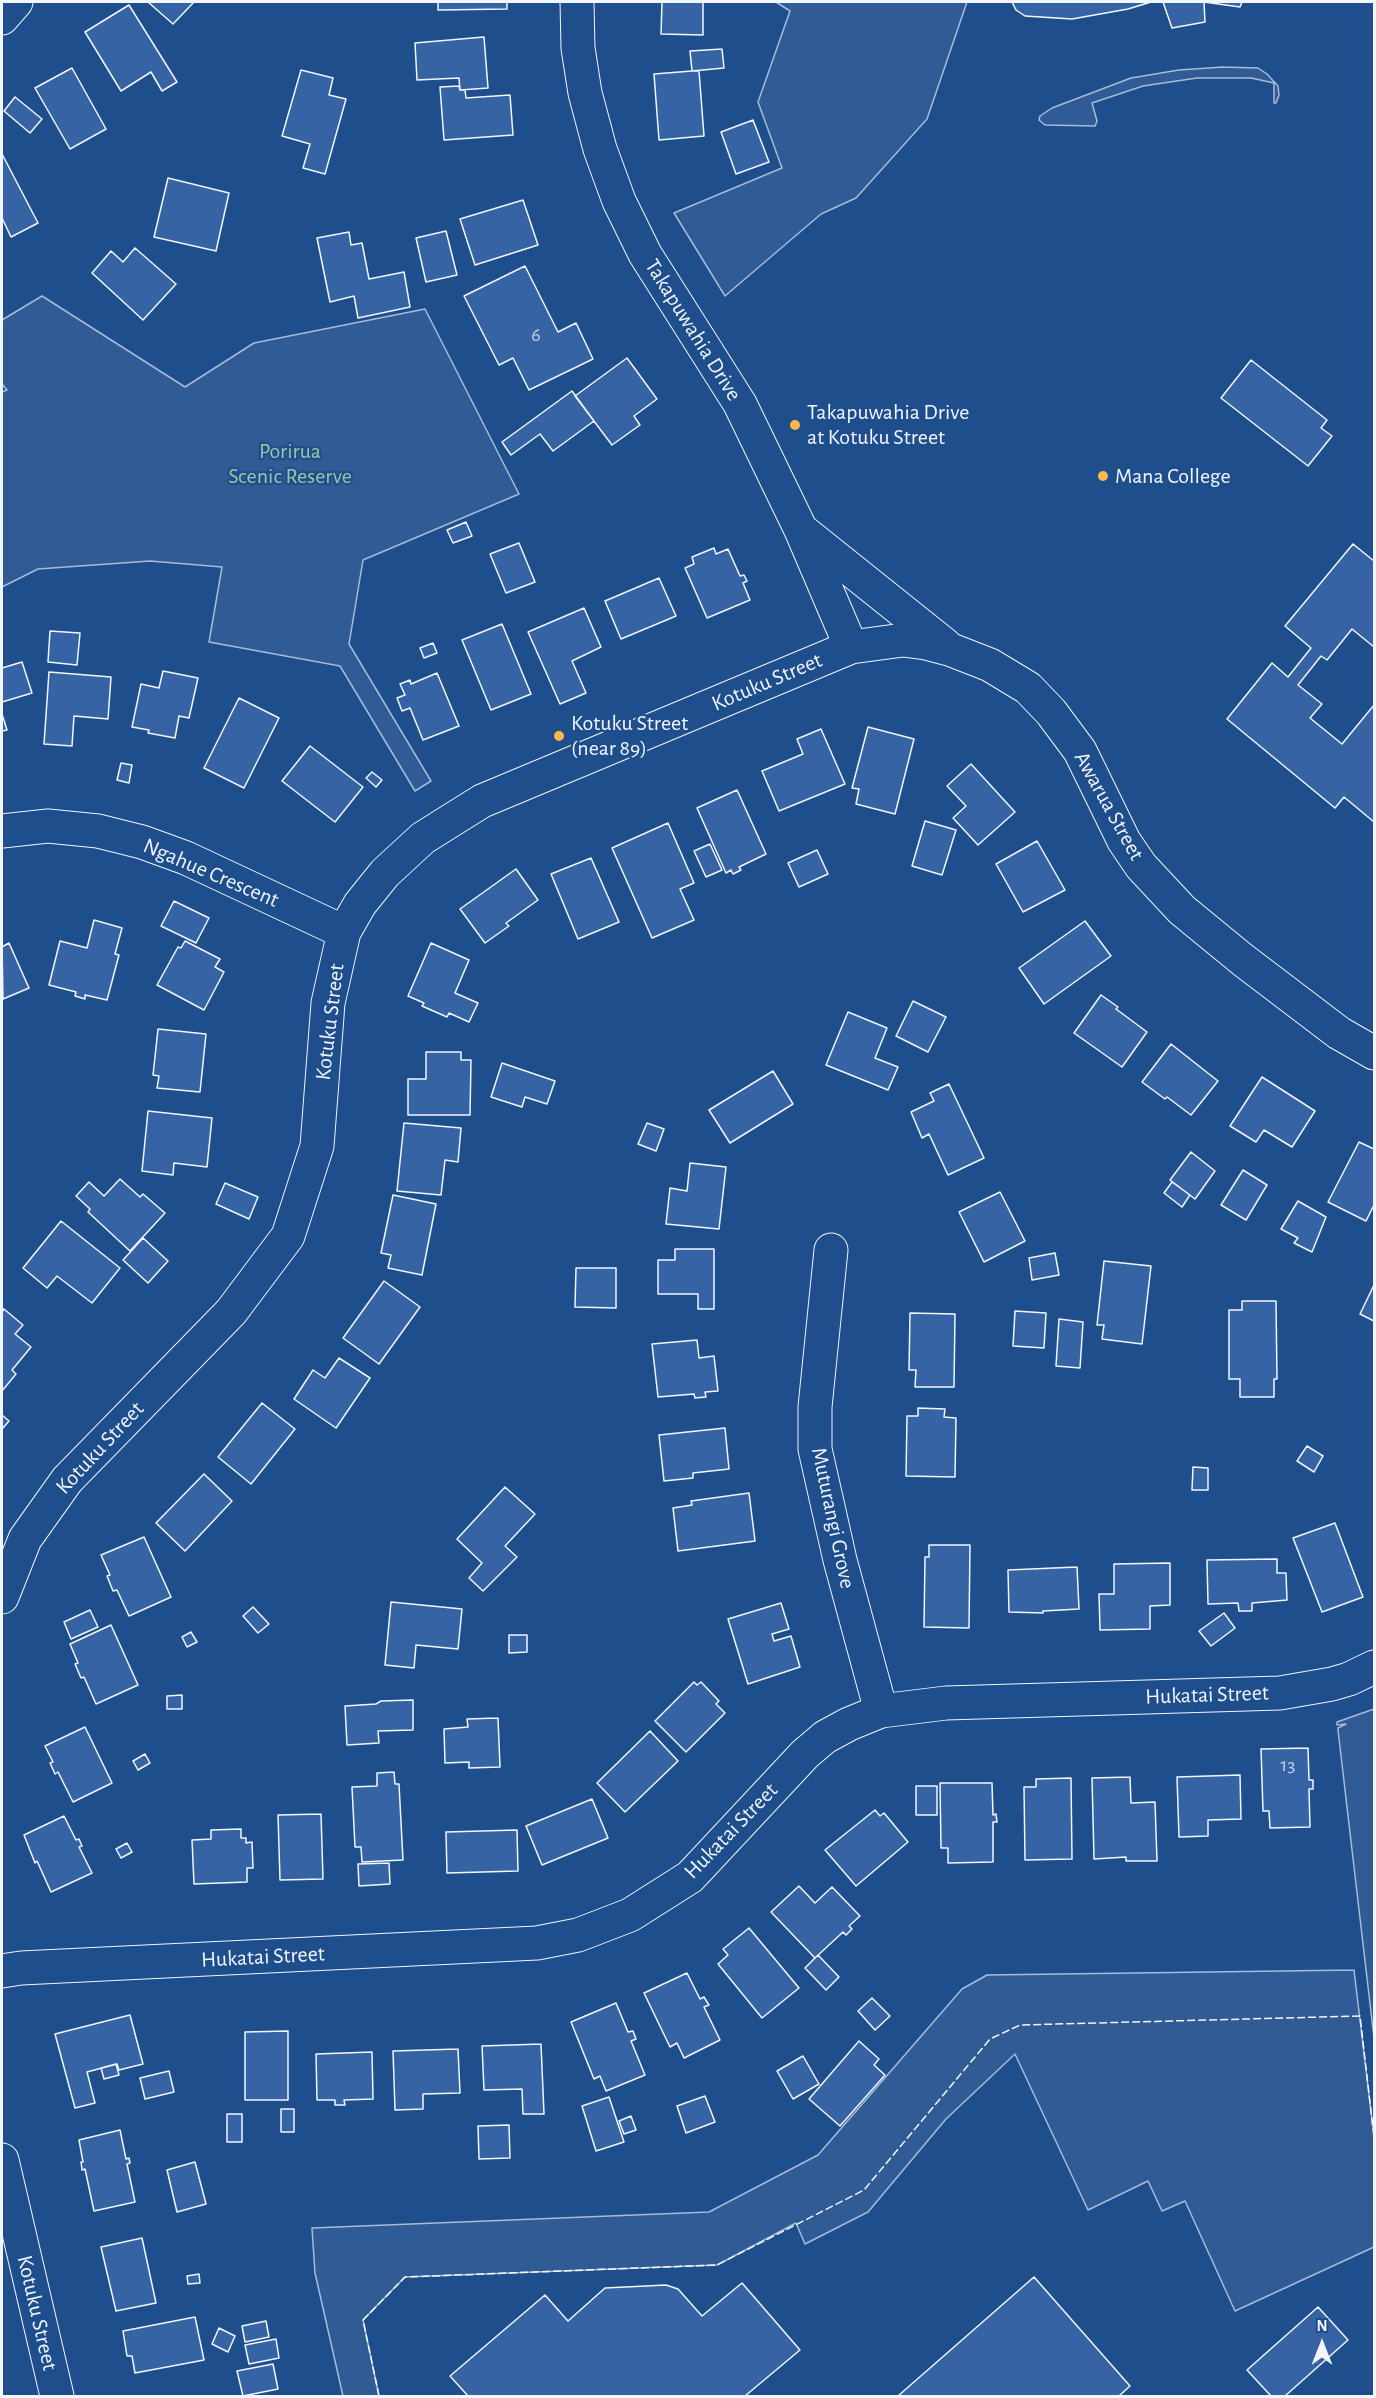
<!DOCTYPE html>
<html>
<head>
<meta charset="utf-8">
<style>
	body { margin:0 }
	#map { position:relative; width:1376px; height:2398px; overflow:hidden; background:#1f4e8c; font-family:"Alegreya Sans",sans-serif }
	canvas { display:block }
	.frame { position:absolute; inset:0; border:3px solid #f2f6ff; pointer-events:none }
	.north { position:absolute; left:1292px; top:2314px; width:60px; height:60px; -webkit-text-stroke:4px #1f4e8c; paint-order:stroke; rotate:0deg; font-size:16px; font-weight:700; line-height:24px; text-align:center; color:#f2f6ff }
	.north::after { content:''; display:block; margin:auto; width:21px; height:27px; background:#f2f6ff; clip-path:polygon(50% 0,100% 100%,50% 72%,0 100%) }
</style>
</head>
<body>
<div id="map">
<canvas width="1376" height="2398"></canvas>
<div class="frame"></div>
<div class="north">N</div>
</div>
<script>
const context = document.querySelector('canvas').getContext('2d');
context.lineJoin = 'round';
function fillPath(path, color) {
  context.fillStyle = color;
  context.fill(path, 'evenodd');
}
function poly(rows) {
  const path = new Path2D();
  for (const r of rows) {
    path.moveTo(r[0], r[1]);
    for (let i = 2; i < r.length; i += 2) path.lineTo(r[i], r[i + 1]);
  }
  return path;
}
function stroke(path, color, width, dash) {
  context.strokeStyle = color;
  context.lineWidth = width;
  context.lineCap = dash ? 'butt' : 'round';
  context.setLineDash(dash || []);
  context.stroke(path);
}
function write(font, color, halo, rows, align = 'center') {
  context.font = font + ' "Alegreya Sans",sans-serif';
  context.lineWidth = 4.5;
  context.setLineDash([]);
  context.textBaseline = 'middle';
  context.strokeStyle = halo;
  context.fillStyle = color;
  for (const [text, x, y, turn = 0] of rows) {
    context.save();
    context.translate(x, y);
    context.rotate((+turn || 0) * Math.PI / 180);
    context.textAlign = isNaN(turn) ? turn : align;
    if (halo) context.strokeText(text, 0, 0);
    context.fillText(text, 0, 0);
    context.restore();
  }
}
const green = poly([
	[776,2,967,2,927,119,856,198,821,214,725,296,674,213,782,168,758,102,790,11,776,2],
	[1223,67,1258,68,1267,74,1278,86,1279,95,1276,103,1274,103,1274,83,1251,78,1197,78,1143,86,1092,103,1097,121,1095,126,1045,125,1039,120,1040,116,1052,108,1131,78,1179,70,1223,67],
	[42,296,185,387,254,343,425,309,519,494,363,560,349,644,431,781,415,791,340,666,209,642,222,567,150,561,38,569,2,587,2,392,7,390,2,384,2,320,42,296],
	[1374,1709,1374,2038,1338,1730,1338,1728,1346,1724,1337,1725,1337,1722,1374,1709],
	[1354,1970,1374,2137,1374,2247,1235,2311,1185,2201,1162,2211,1148,2181,1088,2210,1015,2054,946,2119,868,2212,805,2244,796,2223,717,2265,405,2277,363,2320,379,2396,343,2396,315,2273,312,2228,709,2212,818,2155,962,1989,987,1975,1354,1970]
]);
fillPath(green, '#305b95');
stroke(green, '#a8bbd7', 1.5);
const building = poly([
	[148,2,194,2,173,24,148,2],
	[438,2,507,2,507,9,438,10,438,2],
	[662,2,703,2,703,35,661,34,662,2],
	[1012,2,1151,2,1128,9,1072,19,1025,16,1016,10,1012,2],
	[1163,2,1242,2,1240,7,1204,2,1205,22,1172,28,1163,2],
	[129,5,177,82,162,91,151,72,121,91,85,32,129,5],
	[484,37,488,88,460,90,459,78,417,80,415,43,484,37],
	[722,49,724,68,692,71,690,51,722,49],
	[72,68,106,129,70,149,35,88,72,68],
	[301,70,333,78,329,95,346,99,325,174,303,168,310,144,282,136,301,70],
	[692,71,699,71,704,136,659,140,654,74,692,71],
	[459,86,460,90,465,90,466,98,510,95,513,135,444,140,440,87,459,86],
	[15,97,42,119,30,133,4,111,15,97],
	[753,120,769,162,736,174,721,132,753,120],
	[2,154,38,223,11,237,2,218,2,154],
	[168,178,229,193,216,251,154,237,168,178],
	[523,200,538,245,475,265,460,219,523,200],
	[446,231,457,275,426,282,416,238,446,231],
	[349,232,351,245,362,243,369,279,404,272,410,307,358,318,354,296,330,302,317,238,349,232],
	[135,248,176,284,143,320,92,273,111,251,123,262,135,248],
	[525,266,558,332,576,323,593,359,529,390,513,358,499,365,464,296,525,266],
	[627,358,657,399,634,416,640,425,612,445,575,396,627,358],
	[1251,360,1327,420,1321,428,1332,436,1308,466,1221,398,1251,360],
	[572,391,594,421,553,451,540,434,511,455,502,442,572,391],
	[466,522,472,536,453,543,447,530,466,522],
	[519,543,535,582,506,593,490,554,519,543],
	[1353,544,1374,561,1374,647,1352,629,1327,660,1321,656,1298,685,1322,704,1310,718,1342,744,1374,705,1374,822,1344,797,1335,808,1227,719,1272,663,1288,677,1311,648,1285,626,1353,544],
	[714,548,716,554,728,549,740,576,744,575,747,581,743,583,750,600,707,618,685,568,694,564,692,557,714,548],
	[659,578,676,616,621,639,605,601,659,578],
	[584,608,601,647,572,661,586,693,560,704,528,632,584,608],
	[502,624,531,694,491,710,462,640,502,624],
	[50,631,80,633,77,665,48,662,50,631],
	[433,643,437,653,424,658,420,648,433,643],
	[22,662,32,693,2,702,2,668,22,662],
	[163,671,198,678,189,718,179,716,175,738,148,733,149,730,132,727,141,684,159,688,163,671],
	[49,672,111,677,108,719,74,716,72,746,44,744,49,672],
	[437,673,459,726,423,740,410,708,402,711,397,698,405,695,400,684,410,680,411,684,437,673],
	[239,698,279,718,244,788,204,768,239,698],
	[2,714,7,730,2,731,2,714],
	[868,727,914,739,895,814,856,804,859,789,852,788,868,727],
	[821,729,845,784,779,811,762,771,803,754,797,739,821,729],
	[310,746,363,787,335,822,282,781,310,746],
	[121,763,132,765,129,783,117,780,121,763],
	[971,764,1015,812,978,845,953,818,966,806,947,786,971,764],
	[372,772,382,780,376,787,366,778,372,772],
	[737,790,766,854,739,867,741,870,733,874,731,870,726,873,697,808,737,790],
	[925,821,956,830,942,875,912,866,925,821],
	[668,823,694,883,680,889,694,920,652,938,612,848,668,823],
	[1037,841,1065,890,1023,912,996,864,1037,841],
	[710,844,722,870,706,877,694,851,710,844],
	[817,850,828,874,799,887,788,863,817,850],
	[591,858,619,922,578,939,551,874,591,858],
	[516,869,538,900,506,923,509,926,485,943,460,909,516,869],
	[174,901,209,918,196,943,161,926,174,901],
	[94,920,122,928,115,954,119,955,107,1000,85,995,85,999,75,996,76,992,49,985,60,941,87,948,94,920],
	[1085,921,1111,956,1044,1004,1019,968,1085,921],
	[185,941,220,959,215,967,224,972,204,1010,157,985,178,947,181,948,185,941],
	[9,943,29,988,3,999,2,947,9,943],
	[431,943,469,960,455,993,478,1003,469,1022,449,1013,447,1017,422,1006,424,1003,408,996,431,943],
	[1101,995,1118,1007,1116,1009,1147,1032,1122,1067,1074,1033,1101,995],
	[913,1001,946,1017,928,1052,896,1036,913,1001],
	[848,1012,887,1028,875,1058,898,1067,888,1090,826,1065,848,1012],
	[158,1029,206,1034,200,1092,157,1088,159,1076,153,1075,158,1029],
	[1171,1044,1218,1081,1191,1115,1167,1097,1165,1099,1142,1082,1171,1044],
	[426,1052,461,1052,461,1060,471,1060,470,1115,408,1115,408,1079,426,1079,426,1052],
	[502,1063,555,1081,547,1104,525,1097,522,1107,491,1097,502,1063],
	[773,1071,793,1104,730,1143,709,1110,773,1071],
	[1262,1077,1315,1111,1292,1147,1264,1130,1256,1142,1230,1126,1262,1077],
	[949,1084,984,1158,948,1175,929,1134,922,1138,911,1112,934,1101,930,1093,949,1084],
	[148,1111,212,1118,207,1167,174,1163,173,1175,142,1171,148,1111],
	[404,1123,461,1128,458,1162,445,1160,441,1195,397,1191,404,1123],
	[647,1123,664,1129,656,1151,638,1144,647,1123],
	[1359,1142,1374,1149,1374,1205,1366,1221,1328,1202,1359,1142],
	[1191,1152,1215,1171,1195,1199,1170,1180,1191,1152],
	[690,1163,726,1167,719,1229,666,1224,670,1188,687,1191,690,1163],
	[1243,1170,1267,1185,1246,1220,1221,1205,1243,1170],
	[120,1179,140,1197,143,1194,165,1213,130,1251,88,1212,90,1209,76,1196,89,1182,104,1196,120,1179],
	[1172,1182,1190,1195,1182,1207,1164,1193,1172,1182],
	[225,1183,258,1197,249,1219,216,1204,225,1183],
	[1000,1192,1025,1241,984,1262,959,1212,1000,1192],
	[393,1195,436,1204,422,1275,388,1268,391,1255,381,1253,393,1195],
	[1298,1201,1326,1217,1312,1252,1294,1243,1298,1238,1281,1229,1298,1201],
	[61,1221,120,1268,92,1303,57,1276,47,1288,23,1268,61,1221],
	[143,1238,168,1261,148,1283,123,1260,143,1238],
	[675,1249,714,1249,714,1309,698,1309,698,1294,658,1294,658,1260,675,1260,675,1249],
	[1055,1253,1059,1275,1032,1280,1029,1258,1055,1253],
	[1104,1261,1151,1266,1142,1344,1102,1339,1104,1325,1097,1325,1104,1261],
	[576,1268,616,1268,616,1308,575,1307,576,1268],
	[384,1281,420,1307,379,1364,343,1338,384,1281],
	[1374,1285,1374,1321,1360,1314,1374,1285],
	[1242,1301,1276,1301,1277,1379,1274,1379,1274,1397,1240,1397,1240,1379,1229,1379,1229,1310,1242,1310,1242,1301],
	[4,1309,23,1325,15,1334,31,1347,12,1370,16,1374,2,1391,2,1312,4,1309],
	[1015,1311,1046,1313,1044,1348,1013,1346,1015,1311],
	[910,1313,955,1314,954,1387,915,1387,916,1370,909,1370,910,1313],
	[1059,1319,1083,1322,1080,1368,1056,1366,1059,1319],
	[697,1340,699,1358,714,1356,718,1391,705,1392,706,1397,695,1398,694,1394,658,1397,652,1344,697,1340],
	[339,1358,370,1378,336,1428,294,1399,313,1370,325,1378,339,1358],
	[262,1403,295,1429,251,1484,218,1457,262,1403],
	[918,1408,945,1409,944,1417,956,1418,955,1477,906,1476,907,1416,918,1416,918,1408],
	[2,1415,9,1421,2,1429,2,1415],
	[725,1428,729,1469,693,1473,693,1478,664,1481,659,1435,725,1428],
	[1307,1446,1323,1456,1314,1472,1297,1461,1307,1446],
	[1193,1467,1208,1468,1208,1490,1192,1490,1193,1467],
	[204,1474,232,1501,185,1551,156,1523,204,1474],
	[505,1487,535,1514,505,1546,517,1557,483,1591,469,1578,482,1563,457,1539,505,1487],
	[749,1493,755,1541,678,1551,673,1508,692,1505,691,1501,749,1493],
	[1335,1523,1363,1597,1322,1612,1293,1538,1335,1523],
	[144,1537,171,1597,129,1616,117,1590,113,1591,107,1576,110,1575,101,1555,144,1537],
	[929,1545,970,1545,969,1628,924,1627,925,1557,929,1557,929,1545],
	[1277,1559,1277,1573,1286,1573,1287,1600,1252,1603,1252,1611,1239,1611,1238,1603,1208,1604,1207,1560,1277,1559],
	[1170,1563,1170,1605,1150,1606,1150,1629,1100,1630,1099,1594,1114,1594,1114,1564,1170,1563],
	[1077,1567,1079,1609,1043,1611,1043,1613,1009,1612,1008,1570,1077,1567],
	[391,1602,462,1609,458,1649,416,1645,414,1668,385,1665,391,1602],
	[781,1603,789,1629,772,1634,774,1641,791,1636,800,1667,748,1684,728,1619,781,1603],
	[253,1607,269,1624,258,1633,243,1616,253,1607],
	[90,1610,98,1627,71,1639,64,1622,90,1610],
	[1224,1613,1235,1628,1211,1646,1199,1631,1224,1613],
	[111,1625,138,1685,96,1704,84,1677,81,1678,75,1664,78,1663,70,1644,111,1625],
	[191,1632,197,1642,187,1647,182,1637,191,1632],
	[509,1635,527,1635,527,1652,509,1653,509,1635],
	[694,1682,697,1685,701,1682,719,1701,716,1704,725,1713,686,1752,655,1721,694,1682],
	[182,1695,182,1709,167,1709,167,1696,182,1695],
	[413,1700,413,1730,378,1731,379,1743,347,1745,345,1706,376,1704,381,1701,413,1700],
	[498,1718,500,1767,469,1768,469,1762,445,1763,444,1729,468,1727,467,1719,498,1718],
	[85,1727,112,1783,73,1802,58,1772,55,1774,50,1763,53,1762,45,1746,85,1727],
	[650,1731,678,1761,625,1812,597,1783,650,1731],
	[1308,1748,1309,1780,1313,1780,1313,1789,1309,1789,1310,1827,1270,1828,1269,1811,1263,1811,1261,1749,1308,1748],
	[145,1754,150,1763,138,1770,133,1761,145,1754],
	[394,1772,395,1784,399,1784,403,1860,362,1862,361,1847,355,1847,352,1787,377,1786,377,1773,394,1772],
	[1240,1775,1241,1819,1208,1820,1208,1836,1179,1837,1177,1777,1240,1775],
	[1130,1777,1131,1803,1155,1802,1157,1861,1126,1861,1126,1857,1094,1859,1092,1778,1130,1777],
	[1071,1778,1072,1859,1025,1860,1024,1787,1036,1787,1036,1779,1071,1778],
	[940,1783,992,1783,993,1815,996,1814,997,1822,993,1822,993,1862,948,1863,948,1848,941,1848,940,1783],
	[916,1786,937,1786,937,1815,916,1815,916,1786],
	[592,1799,608,1838,542,1865,526,1826,592,1799],
	[875,1810,880,1816,884,1813,908,1842,856,1886,825,1850,875,1810],
	[321,1814,323,1879,280,1880,278,1815,321,1814],
	[64,1816,76,1840,79,1839,82,1846,79,1847,92,1873,51,1892,37,1861,35,1863,24,1835,64,1816],
	[241,1829,241,1838,246,1838,246,1843,252,1842,253,1868,247,1868,247,1882,194,1884,192,1840,211,1839,211,1830,241,1829],
	[517,1830,518,1871,447,1873,446,1832,517,1830],
	[127,1843,132,1852,121,1858,116,1849,127,1843],
	[389,1863,390,1884,359,1886,358,1864,389,1863],
	[799,1886,815,1903,832,1887,860,1916,849,1926,852,1929,846,1935,843,1932,815,1958,771,1912,799,1886],
	[749,1928,799,1988,762,2018,718,1964,728,1955,723,1949,749,1928],
	[818,1955,839,1977,826,1990,805,1968,818,1955],
	[687,1973,700,1999,704,1997,709,2005,704,2007,720,2040,684,2058,677,2043,670,2047,644,1993,687,1973],
	[872,1998,890,2016,875,2030,858,2011,872,1998],
	[616,2003,628,2032,633,2031,636,2039,631,2041,645,2075,606,2091,600,2076,594,2079,571,2022,616,2003],
	[130,2015,143,2064,119,2070,117,2064,87,2072,95,2103,75,2108,55,2034,130,2015],
	[288,2031,288,2100,245,2100,245,2032,288,2031],
	[859,2041,879,2059,874,2065,885,2075,840,2126,809,2099,859,2041],
	[541,2044,544,2114,523,2114,522,2089,484,2090,482,2046,541,2044],
	[458,2049,460,2093,423,2094,423,2109,395,2110,393,2051,458,2049],
	[372,2052,373,2099,344,2100,345,2105,335,2105,335,2100,317,2100,316,2054,372,2052],
	[803,2056,819,2084,793,2099,777,2071,803,2056],
	[116,2064,119,2075,104,2079,101,2068,116,2064],
	[169,2071,174,2092,145,2099,140,2078,169,2071],
	[705,2096,715,2122,686,2133,677,2106,705,2096],
	[609,2097,624,2142,596,2151,582,2106,609,2097],
	[281,2109,294,2109,294,2132,281,2132,281,2109],
	[227,2114,242,2114,242,2142,227,2142,227,2114],
	[631,2116,636,2130,624,2134,619,2121,631,2116],
	[509,2125,510,2158,479,2159,478,2126,509,2125],
	[120,2130,126,2159,129,2158,130,2163,127,2164,135,2202,94,2211,85,2169,82,2170,81,2162,83,2162,79,2140,120,2130],
	[195,2162,206,2204,177,2212,167,2170,195,2162],
	[142,2238,156,2303,116,2311,101,2247,142,2238],
	[199,2274,200,2283,188,2284,187,2276,199,2274],
	[1034,2277,1130,2386,1119,2396,898,2396,1034,2277],
	[742,2283,800,2350,745,2396,468,2396,450,2376,545,2295,568,2321,605,2288,666,2285,678,2289,702,2316,742,2283],
	[1318,2307,1348,2340,1285,2396,1271,2396,1247,2370,1318,2307],
	[195,2317,204,2360,135,2373,132,2356,127,2356,123,2331,195,2317],
	[266,2321,269,2337,245,2342,242,2326,266,2321],
	[219,2328,235,2336,228,2352,212,2344,219,2328],
	[276,2339,279,2358,249,2364,245,2345,276,2339],
	[273,2364,278,2389,243,2396,237,2371,273,2364]
]);
fillPath(building, '#3563a3');
stroke(building, '#f2f6ff', 1.5);
const minor = poly([
	[577,2,578,48,585,93,600,149,619,201,645,254,740,404,801,530,851,647],
	[2,18,16,2],
	[805,533,945,645],
	[2,831,48,826,98,831,142,842,186,858,344,932],
	[831,1250,815,1407,815,1449,840,1560,881,1711],
	[2,1597,25,1539,67,1480,231,1312,288,1236,317,1146,328,1003,344,932,360,904,385,873,423,838,482,801,851,647,903,640,926,643,949,649,990,665,1028,688,1051,712,1080,751,1124,841,1141,866,1182,910,1243,960,1339,1033,1374,1053],
	[2,1971,21,1968,537,1943,578,1935,630,1915,690,1877,805,1754,825,1737,849,1724,881,1711,946,1703,1280,1693,1332,1684,1349,1679,1374,1667],
	[2,2160,57,2396]
]);
stroke(minor, '#f2f6ff', 35);
stroke(minor, '#1f4e8c', 33);
stroke(poly([
	[379,2396,363,2320,405,2277,717,2265,864,2190,990,2039,1020,2025,1360,2016,1374,2137]
]), '#f2f6ff', 1.5, [8, 3]);
for (const [x, y, r, color] of [
	[795,425,6,"#ffb74d"],
	[1103,476,6,"#ffb74d"],
	[559,736,6,"#ffb74d"]
]) {
  const dot = new Path2D();
  dot.arc(x, y, r, 0, 2 * Math.PI);
  context.fillStyle = color;
  context.fill(dot);
  stroke(dot, '#1f4e8c', 2);
}
write('20px', '#c3d1e8', null, [
	["6",536,335],
	["13",1288,1765]
]);
write('22px', '#f2f6ff', '#1f4e8c', [
	["Takapuwahia Drive",693,330,58],
	["Kotuku Street",767,682,-23],
	["Awarua Street",1109,806,61],
	["Ngahue Crescent",211,873,23],
	["Kotuku Street",330,1022,-83],
	["Kotuku Street",100,1448,-47],
	["Muturangi Grove",833,1518,78],
	["Hukatai Street",1207,1695,-2],
	["Hukatai Street",731,1831,-46],
	["Hukatai Street",263,1957,-3],
	["Kotuku Street",37,2313,77]
]);
write('22px', '#f2f6ff', '#1f4e8c', [
	["Takapuwahia Drive",807,412],
	["at Kotuku Street",807,437],
	["Mana College",1115,476],
	["Kotuku Street",571,723],
	["(near 89)",571,748]
], 'left');
write('22px', '#97c8a6', '#1f4e8c', [
	["Porirua",290,451],
	["Scenic Reserve",290,476]
]);
</script>
</body>
</html>
